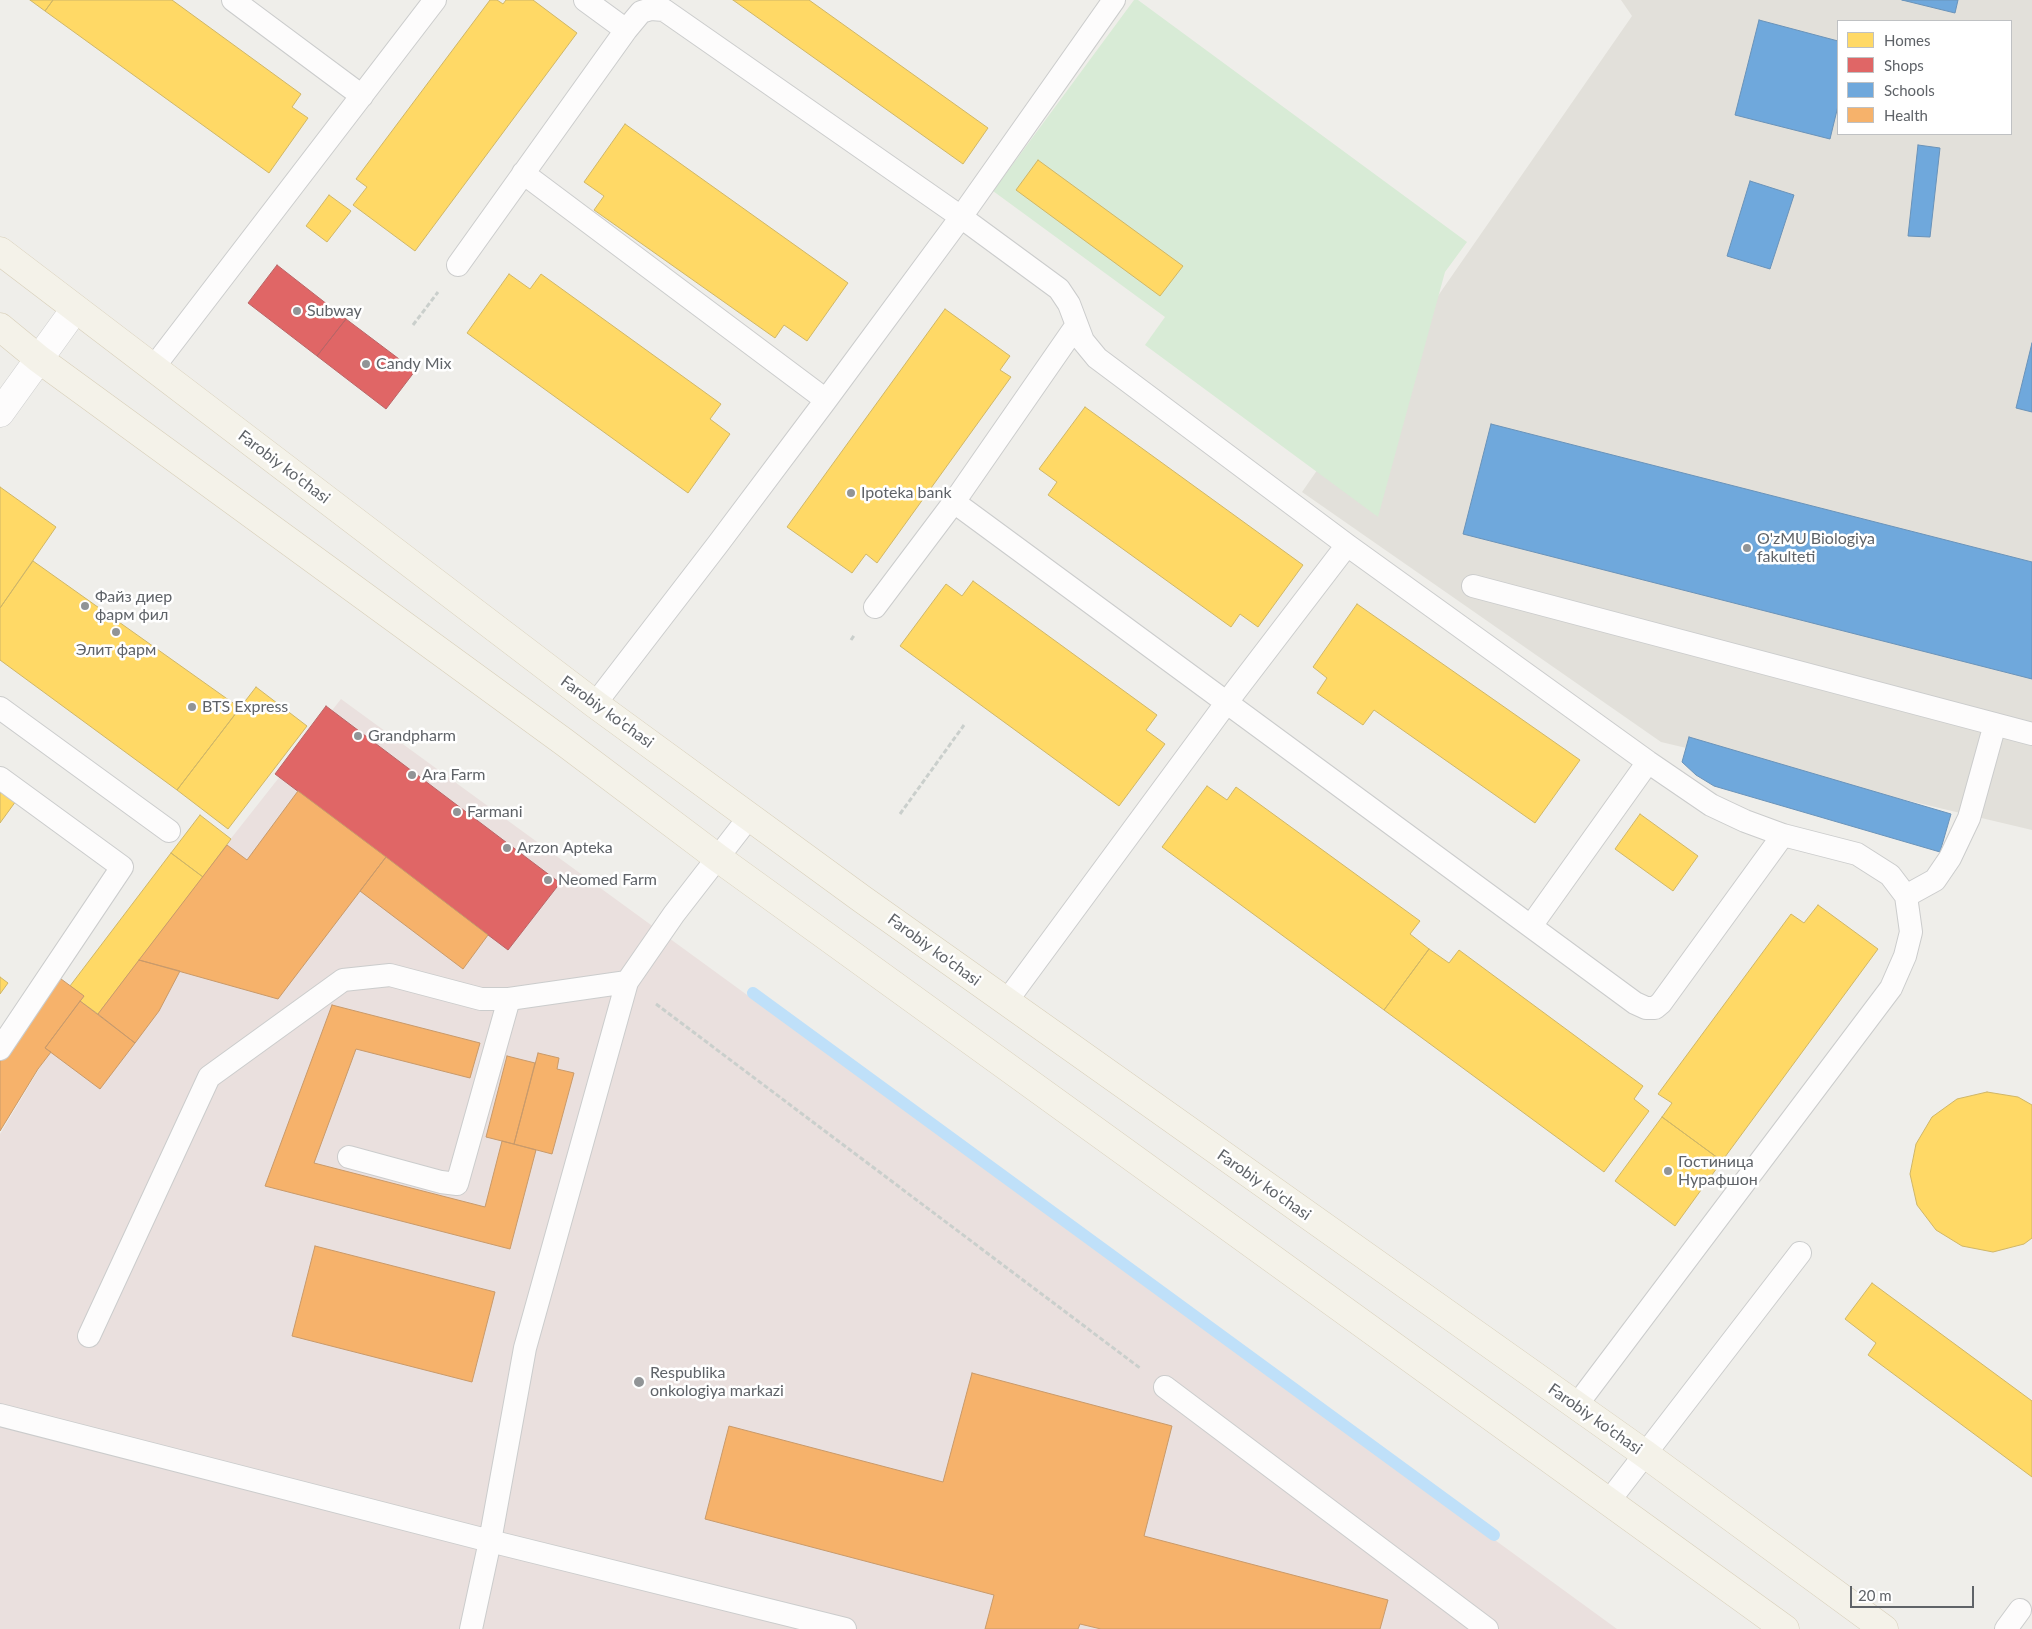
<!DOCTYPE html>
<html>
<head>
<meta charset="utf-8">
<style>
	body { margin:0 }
	#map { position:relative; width:2032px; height:1629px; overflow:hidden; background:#efeeea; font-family:Lato,sans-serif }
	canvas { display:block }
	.legend { position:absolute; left:1837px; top:20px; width:175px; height:115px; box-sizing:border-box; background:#fff; border:1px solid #bfc1c3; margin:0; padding:6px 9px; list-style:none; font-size:15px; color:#5f6368 }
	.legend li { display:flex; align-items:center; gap:10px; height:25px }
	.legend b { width:25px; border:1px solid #bfc1c3 }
	.scale { position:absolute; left:1850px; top:1586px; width:124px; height:22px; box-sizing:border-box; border:2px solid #5f6368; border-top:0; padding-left:6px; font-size:15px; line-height:18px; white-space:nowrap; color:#5f6368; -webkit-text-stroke:4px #fff; paint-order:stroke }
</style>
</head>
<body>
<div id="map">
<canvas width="2032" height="1629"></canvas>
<ul class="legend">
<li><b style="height:14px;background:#ffd966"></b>Homes</li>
<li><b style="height:14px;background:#e06666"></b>Shops</li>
<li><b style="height:14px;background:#6fa8dc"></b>Schools</li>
<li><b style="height:14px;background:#f6b26b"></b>Health</li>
</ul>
<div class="scale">20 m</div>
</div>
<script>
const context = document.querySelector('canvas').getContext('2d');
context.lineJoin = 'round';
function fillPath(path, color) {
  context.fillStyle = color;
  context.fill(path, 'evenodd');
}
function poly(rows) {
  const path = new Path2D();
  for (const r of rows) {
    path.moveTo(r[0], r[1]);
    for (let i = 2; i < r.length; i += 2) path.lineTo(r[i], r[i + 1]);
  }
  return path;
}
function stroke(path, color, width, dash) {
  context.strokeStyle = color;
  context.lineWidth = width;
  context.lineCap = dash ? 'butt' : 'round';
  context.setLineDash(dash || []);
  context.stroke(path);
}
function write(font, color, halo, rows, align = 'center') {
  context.font = font + ' Lato,sans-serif';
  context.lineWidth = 5;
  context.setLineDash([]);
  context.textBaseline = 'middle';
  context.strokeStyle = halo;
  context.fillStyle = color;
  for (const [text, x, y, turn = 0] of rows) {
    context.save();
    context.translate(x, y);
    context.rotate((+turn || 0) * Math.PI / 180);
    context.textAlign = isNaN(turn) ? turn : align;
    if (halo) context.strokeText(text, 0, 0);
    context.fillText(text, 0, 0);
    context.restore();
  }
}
fillPath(poly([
	[1621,0,2032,0,2032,830,1661,742,1302,492,1632,16],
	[1838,21,2011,21,2011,134,1838,134]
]), '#e2e0da');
fillPath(poly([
	[341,699,1617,1629,0,1629,0,1134,79,1002,98,1017,197,886,201,884,225,846]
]), '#eae0de');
fillPath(poly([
	[1134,0,1138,0,1467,242,1445,272,1378,517,1145,345,1165,317,993,191]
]), '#d8ebd6');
const homes = poly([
	[30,0,53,0,45,11,30,0],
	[53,0,172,0,301,94,292,107,308,118,269,173,45,11,53,0],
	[490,0,497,0,503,4,506,0,533,0,577,33,415,251,353,205,367,187,356,179,490,0],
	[733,0,809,0,988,128,963,164,733,0],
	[625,124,848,283,807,341,784,325,775,338,594,210,604,196,584,182,625,124],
	[1038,160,1183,266,1160,296,1016,190,1038,160],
	[329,195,351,211,327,242,306,226,329,195],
	[509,274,530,289,541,274,721,404,710,419,730,434,688,493,467,333,509,274],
	[945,309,1010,356,1000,370,1011,377,877,563,866,554,852,573,787,527,945,309],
	[1085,407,1303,565,1258,627,1240,614,1231,627,1048,495,1057,482,1039,469,1085,407],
	[0,487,56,527,0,608,0,487],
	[33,561,240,708,177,790,0,660,0,608,33,561],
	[973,581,1157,715,1146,730,1165,744,1119,806,900,646,946,584,962,596,973,581],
	[1357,604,1580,760,1535,823,1374,710,1363,725,1317,693,1327,678,1313,667,1357,604],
	[256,687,307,726,228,829,177,790,256,687],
	[1207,786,1227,800,1236,787,1420,921,1410,934,1429,949,1384,1010,1162,847,1207,786],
	[0,789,16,801,0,823,0,789],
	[1640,814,1698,856,1673,891,1615,849,1640,814],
	[200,815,231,839,203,877,171,853,200,815],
	[171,853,203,877,98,1014,80,1001,84,996,70,986,171,853],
	[1818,905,1878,949,1722,1161,1662,1117,1672,1103,1658,1094,1791,914,1804,923,1818,905],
	[1429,949,1449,963,1459,950,1643,1086,1634,1099,1649,1111,1604,1172,1384,1010,1429,949],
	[0,977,8,983,0,994,0,977],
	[1987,1092,2018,1097,2032,1105,2032,1238,2024,1244,1993,1252,1962,1246,1936,1230,1917,1205,1910,1174,1916,1144,1932,1117,1957,1099,1987,1092],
	[1662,1117,1722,1161,1675,1226,1615,1181,1662,1117],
	[1872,1283,2032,1401,2032,1477,1868,1355,1876,1343,1845,1319,1872,1283]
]);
fillPath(homes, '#ffd966');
stroke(homes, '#cfb667', 1);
const shops = poly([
	[277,265,346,319,317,356,248,303,277,265],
	[346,319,415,371,386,409,317,356,346,319],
	[326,706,560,883,508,950,275,774,326,706]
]);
fillPath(shops, '#e06666');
stroke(shops, '#b96567', 1);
const schools = poly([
	[1902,0,1958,0,1955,13,1902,0],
	[1759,20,1838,41,1838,106,1830,139,1735,115,1759,20],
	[1918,145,1940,148,1930,237,1908,236,1918,145],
	[1750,181,1794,195,1770,269,1727,256,1750,181],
	[2032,343,2032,412,2016,408,2032,343],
	[1491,424,2032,562,2032,679,1463,534,1491,424],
	[1689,737,1951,814,1940,852,1714,786,1696,775,1682,762,1689,737]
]);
fillPath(schools, '#6fa8dc');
stroke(schools, '#6a93b9', 1);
const health = poly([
	[298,791,386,857,278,999,139,960,227,845,247,860,298,791],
	[386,857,488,935,463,969,360,891,386,857],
	[139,960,180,971,159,1011,135,1043,98,1014,139,960],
	[53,973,84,996,45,1048,51,1052,38,1069,0,1131,0,1055,53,973],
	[80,1001,135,1043,100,1089,45,1048,80,1001],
	[332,1005,480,1043,470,1078,356,1049,314,1163,485,1207,502,1141,536,1150,510,1249,265,1186,332,1005],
	[538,1053,559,1058,557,1069,574,1073,552,1154,514,1144,538,1053],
	[507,1056,535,1063,514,1144,486,1137,507,1056],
	[315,1246,495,1292,472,1382,292,1336,315,1246],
	[972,1373,1172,1426,1144,1536,1388,1600,1380,1629,1101,1629,1080,1624,1078,1629,985,1629,994,1595,705,1519,729,1426,943,1482,972,1373]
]);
fillPath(health, '#f6b26b');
stroke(health, '#c99a6a', 1);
stroke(poly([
	[753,993,1494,1535]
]), '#bfe0f9', 12);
const lane = poly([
	[233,0,362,96],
	[585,0,626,30],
	[523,173,826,400],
	[458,265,626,30,641,12,651,9,664,10,961,217,1059,289,1069,304,1083,341,1097,358,1347,545,1648,762,1711,805,1745,821,1783,835,1857,854,1890,875,1906,896,1911,932,1905,956,1891,988,1576,1406],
	[153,368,435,0],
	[954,502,1635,1003,1646,1008,1655,1008,1661,1003,1783,835],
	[1473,586,2032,734],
	[875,607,954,502,1076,326],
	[595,704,718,544,826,400,961,217,1114,0],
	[0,708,169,831],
	[0,778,122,867,0,1049],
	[1906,896,1935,880,1950,858,1969,818,1995,724],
	[1531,926,1648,762],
	[1006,1002,1227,702,1347,545],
	[349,1157,441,1182,457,1184,509,999],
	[89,1336,209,1077,343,980,390,975,481,999,509,999,627,982],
	[1165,1387,1487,1629],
	[0,1415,490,1541,845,1629],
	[1609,1501,1800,1253],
	[471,1629,490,1541,525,1348,627,982,674,914,750,816],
	[2006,1629,2020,1610]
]);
const street = poly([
	[0,413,75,309]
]);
const primary = poly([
	[0,251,595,704,862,899,1645,1454,1884,1629],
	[0,327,39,359,564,742,718,858,1785,1629]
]);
stroke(lane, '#cbcccc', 24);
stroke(street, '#cbcccc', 29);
stroke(primary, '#d7ceb8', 29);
stroke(poly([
	[413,325,438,292],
	[851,640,855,634],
	[900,814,964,725],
	[656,1004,1140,1368]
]), '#cacfcc', 3, [5, 2.5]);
stroke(lane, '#fdfcfc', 22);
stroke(street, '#fdfcfc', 28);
stroke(primary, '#f4f2e9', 28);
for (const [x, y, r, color] of [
	[297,311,5,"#919496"],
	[366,364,5,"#919496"],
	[851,493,5,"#919496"],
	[1747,548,5,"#919496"],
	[85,606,5,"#919496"],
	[116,632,5,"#919496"],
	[192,707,5,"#919496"],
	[358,736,5,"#919496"],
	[412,775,5,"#919496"],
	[457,812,5,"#919496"],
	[507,848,5,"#919496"],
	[548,880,5,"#919496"],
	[1668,1171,5,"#919496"],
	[639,1382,6,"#919496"]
]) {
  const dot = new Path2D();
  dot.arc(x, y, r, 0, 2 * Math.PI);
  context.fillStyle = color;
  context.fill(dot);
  stroke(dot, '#fff', 2);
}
write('16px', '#5f6368', '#fff', [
	["Subway",307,311],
	["Candy Mix",376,364],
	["Ipoteka bank",861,493],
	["O'zMU Biologiya",1757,539],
	["fakulteti",1757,557],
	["Файз диер",95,597],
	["фарм фил",95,615],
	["Элит фарм",116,650,"center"],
	["BTS Express",202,707],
	["Grandpharm",368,736],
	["Ara Farm",422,775],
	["Farmani",467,812],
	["Arzon Apteka",517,848],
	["Neomed Farm",558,880],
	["Гостиница",1678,1162],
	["Нурафшон",1678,1180],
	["Respublika",650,1373],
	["onkologiya markazi",650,1391]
], 'left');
write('16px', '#5f6368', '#fff', [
	["Farobiy ko'chasi",284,467,37],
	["Farobiy ko'chasi",607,712,36],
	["Farobiy ko'chasi",934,950,36],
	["Farobiy ko'chasi",1264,1185,35],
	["Farobiy ko'chasi",1595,1419,35]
]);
</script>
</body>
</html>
